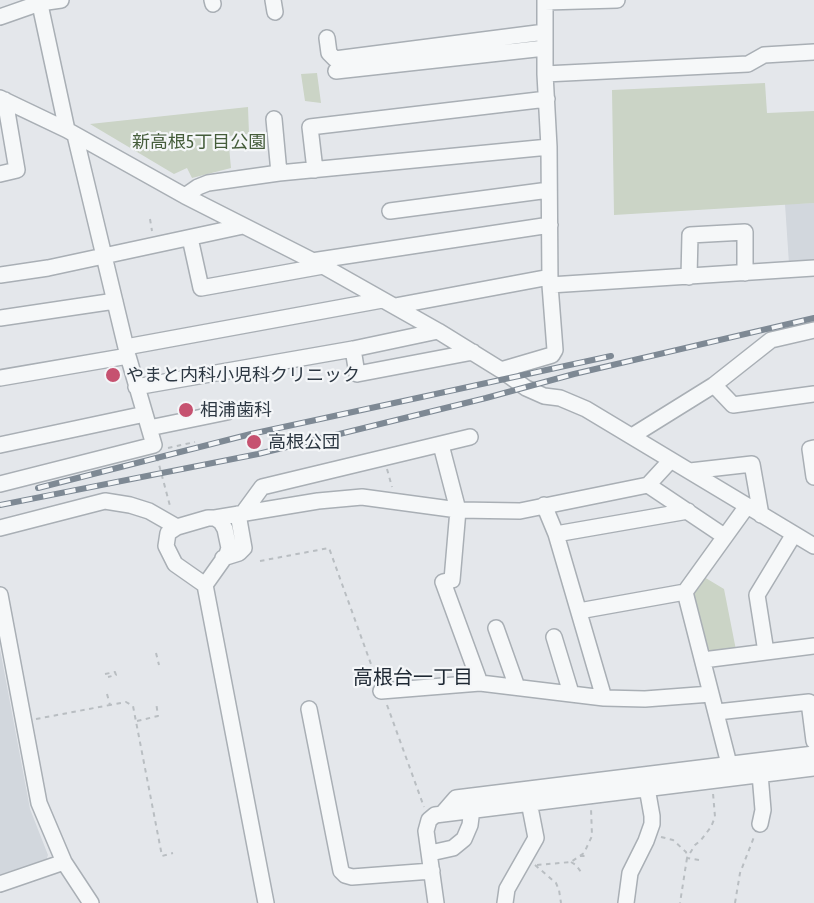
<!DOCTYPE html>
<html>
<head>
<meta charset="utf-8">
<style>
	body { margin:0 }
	canvas { display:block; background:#e4e7eb }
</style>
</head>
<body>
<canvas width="814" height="903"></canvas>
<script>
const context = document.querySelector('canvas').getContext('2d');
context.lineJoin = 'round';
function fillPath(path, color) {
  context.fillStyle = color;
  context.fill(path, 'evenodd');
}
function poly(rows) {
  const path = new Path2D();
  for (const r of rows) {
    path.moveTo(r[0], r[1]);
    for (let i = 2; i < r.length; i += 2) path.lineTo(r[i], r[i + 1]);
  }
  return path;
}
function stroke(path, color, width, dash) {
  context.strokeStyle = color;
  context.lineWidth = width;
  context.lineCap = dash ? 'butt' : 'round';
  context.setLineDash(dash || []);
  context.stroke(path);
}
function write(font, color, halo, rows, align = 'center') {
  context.font = font + ' "Asap Condensed","Noto Sans JP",sans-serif';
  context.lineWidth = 4.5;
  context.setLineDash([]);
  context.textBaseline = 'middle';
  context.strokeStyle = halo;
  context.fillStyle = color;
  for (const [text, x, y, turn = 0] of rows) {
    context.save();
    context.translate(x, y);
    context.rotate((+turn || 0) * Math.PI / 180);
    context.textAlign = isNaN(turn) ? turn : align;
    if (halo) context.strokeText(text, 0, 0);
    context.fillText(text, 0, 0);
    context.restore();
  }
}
fillPath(poly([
	[814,203,814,262,789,264,785,204],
	[0,649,30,809,48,855,46,861,0,876]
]), '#d2d7dd');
fillPath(poly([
	[317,73,321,103,305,101,301,74],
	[765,83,767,113,814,111,814,203,614,215,612,90],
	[248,107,249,134,228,136,231,168,192,178,187,168,174,174,90,124],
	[704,577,724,589,736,650,709,653,693,593]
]), '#cbd4c6');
const minor = poly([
	[39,0,67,130],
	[212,0,213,4],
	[273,0,275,12],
	[545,2,617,0],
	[0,17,40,3,61,0],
	[327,38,329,53,335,59,545,32],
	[336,71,545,48],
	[545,74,748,64,764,55,814,52],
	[0,98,67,130,185,196,323,266,438,331,501,370,526,388,544,396,560,398,586,409,814,546],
	[274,119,279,173],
	[315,170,310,127,547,99],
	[0,174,17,170,5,100],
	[185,196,198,187,208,183,279,173,549,147],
	[390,211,549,190],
	[190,238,201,288,323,266],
	[312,261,550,225],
	[0,275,48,268,243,226],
	[689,277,690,235,745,232,745,273],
	[550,285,814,268],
	[395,306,550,277],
	[0,318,115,301],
	[126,347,382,300],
	[353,349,357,374,473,352],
	[501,370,552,355,555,350,550,285,549,147,545,74,545,0],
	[0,378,128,356],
	[714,385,733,405,814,394],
	[136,387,353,349,438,331],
	[149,428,227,412],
	[632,436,714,385,771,340,814,330],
	[0,445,145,414],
	[441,445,458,510,452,580,443,582,480,683],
	[814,448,810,449,814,477],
	[690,471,752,464,761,515],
	[0,484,154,445,128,356,75,135],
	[648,485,724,536],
	[544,505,556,534,604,698],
	[243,513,262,487,470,437],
	[215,518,318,501,362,497,458,510,520,511,648,485,671,460],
	[0,528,105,501,130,505,149,511,177,527],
	[556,534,688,511],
	[223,558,239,553,244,548,238,514],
	[205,585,227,554,229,548,225,529,221,522,215,518,208,518,177,527,168,533,166,546,175,564,205,585,266,903],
	[0,595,39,803,64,862,91,903],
	[579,611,685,592],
	[496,628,517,687],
	[554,637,571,693],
	[766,652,757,595,794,534],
	[703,660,814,646],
	[381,691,480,683,604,698,645,699,711,694],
	[309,709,341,871,345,875,352,877,432,871],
	[717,712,809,702,814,741],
	[729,764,685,592,747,506],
	[760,774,763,810,760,824],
	[443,813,456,798,814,754],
	[435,852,453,848,464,839,470,825,471,817],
	[0,884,64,862],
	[436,903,426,831,429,820,435,815,814,768],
	[505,903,507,889,536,838,529,802],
	[626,903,630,873,646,841,652,824,652,816,647,788]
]);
stroke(minor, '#a9afb5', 18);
stroke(poly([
	[150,219,152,231],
	[168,448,195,442],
	[157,457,170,506],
	[387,469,392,487],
	[260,561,329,548,376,678],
	[156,653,159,665],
	[105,674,115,672,116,675,108,677],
	[107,694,110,705,126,702,133,706,162,856,173,853],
	[387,705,424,807],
	[36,719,110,705],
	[137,721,158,716,156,702],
	[661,837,673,840,686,852,687,858,680,903],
	[580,856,589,856],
	[699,860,687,858,695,845,701,840,711,827,715,817,713,793],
	[571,862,576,865,581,872],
	[535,865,556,883,559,890,561,903],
	[537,865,571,862,584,853,592,836,591,808],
	[735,903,740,873,754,837]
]), '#b9bec2', 2, [4.5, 4.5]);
stroke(minor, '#f6f8f9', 15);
const rail = poly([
	[38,488,251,434,611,356],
	[0,505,258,454,486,398,574,374,814,318]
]);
stroke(rail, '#7e8994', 6);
stroke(rail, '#f4f6f8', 4, [11]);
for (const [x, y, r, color] of [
	[113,375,8,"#c65270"],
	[186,410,8,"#c65270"],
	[254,442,8,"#c65270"]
]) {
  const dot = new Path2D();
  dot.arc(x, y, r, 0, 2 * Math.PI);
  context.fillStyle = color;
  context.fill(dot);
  stroke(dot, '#f4f6f8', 2);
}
write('18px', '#455d3b', '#f4f6f8', [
	["新高根5丁目公園",199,142]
]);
write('18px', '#2c3742', '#f4f6f8', [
	["やまと内科小児科クリニック",126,375],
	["相浦歯科",200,410],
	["高根公団",268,442]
], 'left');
write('20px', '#1e2833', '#f4f6f8', [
	["高根台一丁目",413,678]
]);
</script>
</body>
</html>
